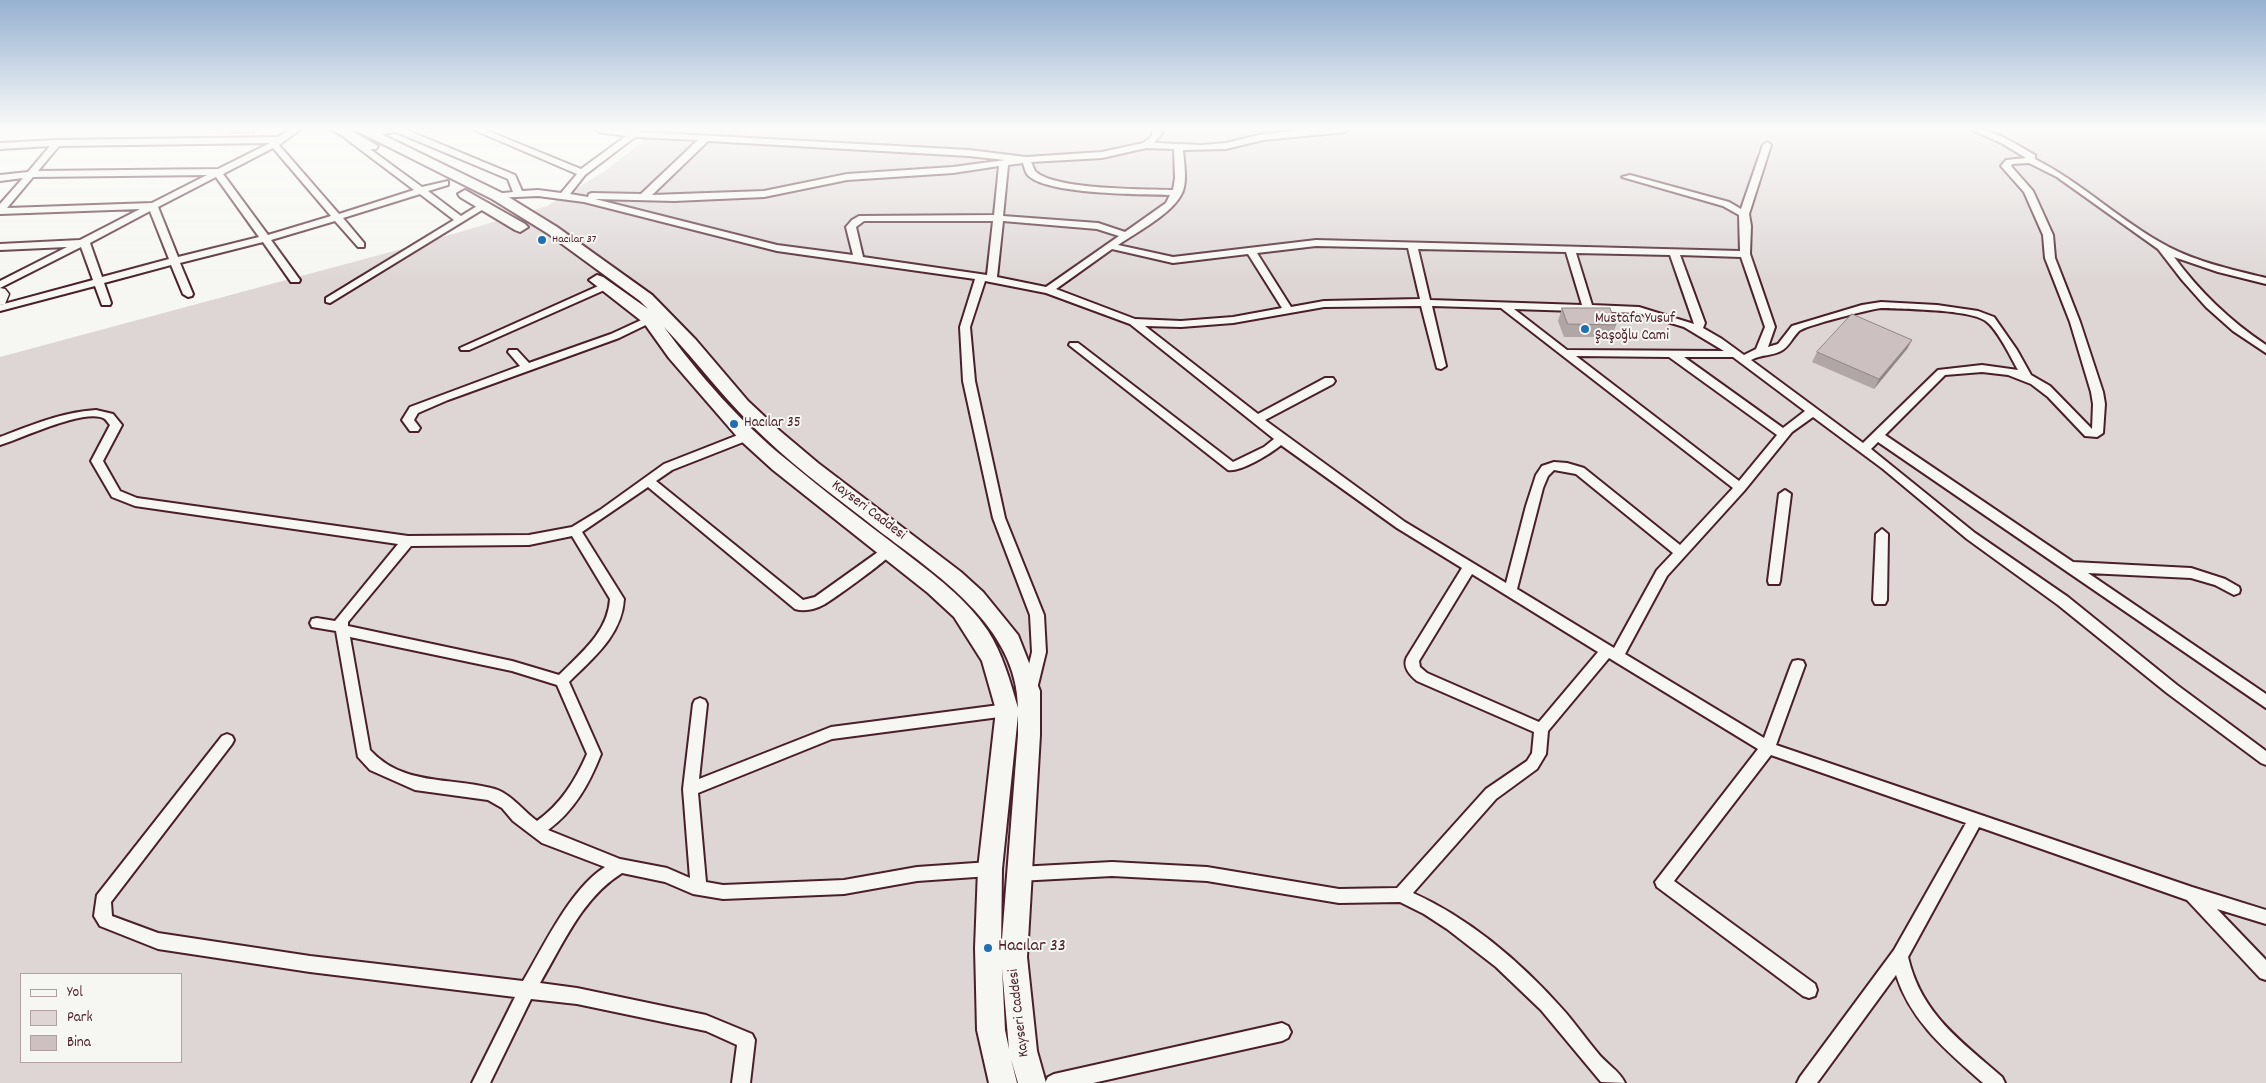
<!DOCTYPE html>
<html>
<head>
<meta charset="utf-8">
<style>
  body { margin:0 }
  #map { position:relative; width:2266px; height:1083px; overflow:hidden; background:#f6f6f2; font-family:Dekko,sans-serif }
  canvas { display:block }
  .legend { position:absolute; left:20px; top:973px; width:162px; height:90px; box-sizing:border-box; background:#f6f6f2; border:1px solid #b1a0a2; margin:0; padding:6px 9px; list-style:none; font-size:15px; color:#4a1f2b }
  .legend li { display:flex; align-items:center; gap:10px; height:25px }
  .legend b { width:25px; border:1px solid #b1a0a2 }
</style>
</head>
<body>
<div id="map">
<canvas width="2266" height="1083"></canvas>
<ul class="legend">
<li><b style="height:6px;background:#f6f6f2"></b>Yol</li>
<li><b style="height:14px;background:#ddd6d5"></b>Park</li>
<li><b style="height:14px;background:#ccc1c0"></b>Bina</li>
</ul>
</div>
<script>
const c = document.querySelector('canvas').getContext('2d');
c.lineJoin = 'round';
function fill(path, color) { c.fillStyle = color; c.fill(path, 'evenodd'); }
function strokePath(path, color, width, dash) { c.strokeStyle = color; c.lineWidth = width; c.lineCap = dash ? 'butt' : 'round'; c.setLineDash(dash || []); c.stroke(path); }
function drawText(font, color, halo, rows, align = 'center') {
  c.font = font + ' Dekko,sans-serif'; c.lineWidth = 4; c.setLineDash([]); c.textBaseline = 'middle'; c.strokeStyle = halo; c.fillStyle = color; for (const [text, x, y, turn = 0] of rows) {
    c.save(); c.translate(x, y); c.rotate((+turn || 0) * Math.PI / 180); c.textAlign = isNaN(turn) ? turn : align; if (halo) c.strokeText(text, 0, 0); c.fillText(text, 0, 0); c.restore();
  }
}
const green = new Path2D(`
  M658,129H2266V1083H0V357L409,247L547,206L605,171ZM21,974H181V1062H21Z`);
const street = new Path2D(`
  M291,129H301L279,145L339,214L414,190L345,138L344,136L348,133L422,187L448,181V185L428,191L461,216L482,203H488L490,205L330,303L326,302V298L454,220L420,194L343,218L364,243V247H358L335,221L271,240L300,280L299,282H291L263,242L180,263L193,294L192,296L188,297L183,294L171,265L104,283L111,303L110,305H102L95,286L0,311V305L93,280L81,247L0,288V281L67,247L0,250V244L80,240L140,209L0,214V204L23,178L0,181V175L28,172L50,146L0,149V143L57,140L278,137ZM270,143L218,169L38,171L59,146ZM273,148L331,216L268,235L223,174ZM207,175L152,203L7,208L33,177ZM216,177L259,237L178,257L158,207ZM150,211L169,259L102,277L90,243Z
  M379,129H404L515,175L522,191L538,190L561,193L577,174L472,129H483L581,169L626,136L599,132L595,129L632,131L636,129L640,132L969,150L1026,157L1102,152L1143,143L1152,136V129H1160L1162,133L1154,143L1202,145L1226,143L1263,134L1320,129H1349L1345,132L1263,140L1226,149L1183,150C1184,163 1188,184 1181,195C1171,214 1137,232 1118,245L1173,257L1316,240L1740,251L1739,215L1723,206L1622,177L1630,175L1729,202L1741,209L1763,145L1767,142L1771,145L1749,214L1751,226L1750,254L1775,327L1768,347L1778,344L1792,326L1862,305L1881,302L1937,305L1978,311L1994,317L2017,350L2031,375L2050,386L2092,429L2093,404L2091,392L2070,322L2045,258L2043,235L2024,192L2001,166L2006,160L2026,158L2003,144L1970,129C1993,128 2015,144 2035,155V159C2080,182 2115,216 2158,241C2191,261 2230,269 2266,278V284L2218,272L2174,257C2199,291 2230,321 2266,345V353L2233,331L2206,307L2182,280L2158,249L2057,177L2029,163L2012,164L2011,166L2033,191L2053,235L2055,258L2080,322L2103,392L2105,404L2103,433L2097,437L2085,436L2048,397L2031,384L2008,375L1982,372L1945,375L1885,435L2073,562L2191,568L2225,579L2239,587L2240,590L2239,593L2234,595L2215,585L2191,578L2088,573L2266,694V708L1878,442L1871,449L1975,533L2068,597L2177,685L2266,751V765L2261,763L2167,693L2058,605L1967,539L1883,469L1813,417L1792,432L1744,491L1667,576L1625,654L1764,738L1791,665L1793,661L1798,660L1803,661L1805,665L1776,745L2192,887L2266,910V924L2217,909L2266,960V980L2260,978L2187,900L1979,827L1908,957C1921,1014 1961,1041 2002,1077L2005,1083H1983C1947,1051 1911,1022 1896,975L1817,1083H1797L1800,1077L1894,950L1966,823L1771,755L1674,881L1815,984L1817,990L1815,996L1809,998L1803,996L1657,887L1655,882L1758,749L1609,658L1548,731L1546,754L1537,769L1496,799L1413,893C1471,919 1524,965 1566,1013C1577,1026 1586,1039 1597,1052C1605,1063 1620,1071 1625,1083L1601,1082L1541,1010L1496,967L1447,929L1424,914L1400,902L1339,903L1207,881L1112,876L1018,881L1012,879L1010,874L1012,869L1018,867L1112,862L1207,867L1339,889L1397,888L1486,789L1527,761L1532,753L1534,732L1417,681C1410,675 1402,667 1407,657L1462,568L1397,528L1281,445C1272,453 1239,473 1228,470L1069,345L1070,343H1078L1233,462L1264,447L1274,439L1130,324L1046,293L985,281L970,327L975,381L1005,518L1044,615L1046,652L1037,689L1035,693L1030,695L1025,693L1023,689L1032,652L1030,615L993,518L963,381L960,327L975,279L777,251L584,202L538,196L494,198V194L513,192L508,179L396,132L368,136L364,133ZM635,137L698,140L641,194L592,193L589,194L588,197L570,194L585,175ZM708,141L969,156L1005,160L953,167L847,174L764,191L652,195ZM1146,148L1174,149L1175,178L1173,190C1144,189 1057,190 1036,172C1034,170 1033,166 1031,162L1102,158ZM1023,163C1024,166 1025,171 1027,174C1043,195 1143,194 1170,195L1166,203L1125,232L1098,223L1003,216L1008,165ZM999,166L994,215L859,216L852,220L846,227L853,255L777,245L595,199L674,201L764,197L847,180L953,173ZM864,221H993L987,275L863,257L856,227ZM1003,221L1097,229L1119,236L1046,287L997,277ZM1316,246L1408,248L1420,299L1324,301L1291,307L1257,253ZM1112,249L1173,263L1248,254L1282,308L1233,317L1181,321L1135,319L1056,289ZM1418,249L1566,252L1582,305L1430,300ZM1576,253L1670,255L1694,324L1639,307L1592,305ZM1680,255L1741,257L1765,327L1756,349L1744,355L1722,339L1703,328L1705,323ZM1421,306L1437,368L1441,369L1446,366L1432,306L1501,308L1733,488L1680,545L1584,468L1567,463L1554,462L1542,466L1536,475L1526,506L1506,583L1405,522L1265,420L1333,384L1335,381L1333,378H1325L1258,414L1145,326L1181,327L1233,323L1324,307ZM1881,308C1902,309 1973,309 1987,322C1999,332 2010,356 2018,370L1982,365L1938,370L1863,443L1751,360C1763,354 1772,356 1781,351C1789,347 1792,338 1799,331C1807,325 1868,310 1881,308ZM1514,309L1638,313L1684,327L1724,351L1567,350ZM1576,356L1669,357L1777,435L1739,481ZM1684,357H1733L1805,411L1783,428ZM1554,470L1576,474L1673,553L1657,570L1614,648L1517,589L1543,488L1548,476ZM1472,574L1598,652L1539,722L1427,673L1420,667L1419,661Z
  M605,283L610,286L609,288L469,350H461L460,348Z
  M650,316L655,319L654,321L619,338L448,400L418,413L414,420L420,428L418,431H410L402,420L410,407L520,366L508,352L509,350H517L529,363L611,334Z
  M96,410L113,414L122,425L103,461L120,491L137,498L408,536L529,535L572,527L600,510L664,464L743,433H751L753,436L751,439L672,470L656,481L803,600L815,597L885,547H893L895,550C891,558 835,598 825,604C816,609 805,612 795,609L648,487L582,532L624,599C622,635 593,658 569,682L601,754C589,784 575,810 548,830L620,859L667,868L690,878L683,789L693,704L695,700L700,698L705,700L707,704L699,779L831,727L1007,704L1012,706L1014,710L1012,714L1007,716L832,739L698,793L706,882L723,885L844,880L917,867L990,862L995,864L998,869L995,874L990,876L917,881L844,894L723,899L693,894L665,882L622,873C582,898 563,944 540,983L577,988L706,1015L752,1034L755,1040L750,1083H732L737,1045L706,1031L577,1004L531,999L490,1083H472L515,997L310,972L158,949L100,926L94,916L97,895L222,736L227,734L232,736L234,740L232,744L111,902L112,916L158,933L310,956L523,981C544,946 570,889 605,867L542,843L513,821L502,808L488,800L415,790L370,770L358,757L336,631L312,627L310,623L312,619L317,618L335,621L398,544L135,506L112,497L91,461L110,425C108,423 107,421 105,419C86,407 21,439 0,445V437C32,425 62,412 96,410ZM572,536L610,599C608,632 581,653 559,675L512,661L348,626V622L411,546L529,545ZM350,637L512,671L557,685L587,754C575,781 561,804 537,821C522,810 510,792 491,788C448,777 403,786 370,750Z
  M1785,490L1791,494L1780,581L1779,584H1769L1768,581L1779,494Z
  M1882,529L1888,534L1887,600L1885,604H1875L1873,600L1876,534Z
  M1282,1023L1288,1026L1291,1032L1288,1038L1282,1041L1093,1083H1045L1048,1077L1054,1074Z`);
const secondary = new Path2D(`
  M0,288L5,289L9,294L5,304L0,305Z`);
const primary = new Path2D(`
  M330,129H348L378,146L376,149H366Z
  M353,129H371L502,193L557,227L652,295L696,340L748,401L780,431L818,463L961,572L983,592L1018,635L1040,691V735L1027,957L1037,1051L1046,1083H1018L1011,1059L1017,1083H989L977,1030L975,948L978,869L996,710L982,661L954,617L928,593L773,470L740,440L669,358L644,323L589,280L597,275L603,277L648,309L640,301L547,233L492,199ZM664,327C699,364 729,405 766,439C801,472 840,500 878,530C936,574 1018,627 1018,708C1010,681 1003,655 988,631C966,598 934,575 903,551C864,521 825,492 787,460C741,423 699,375 664,327ZM1018,715V735L1001,952L1002,869ZM1002,968L1009,1049L1005,1030Z
  M465,190L525,224L528,227L520,232L515,230L460,197L458,194Z`);
const wall = new Path2D(`
  M227,129H259L253,134H230Z
  M1562,308L1616,325L1612,337H1564L1558,321Z
  M1912,340L1907,349L1874,389L1812,362L1817,352Z`);
const shadedWall = new Path2D(`
  M250,129H259L253,134Z
  M1912,340L1907,349L1874,389L1879,379Z`);
const building = new Path2D(`
  M1562,308H1610L1616,325L1568,324Z
  M1852,314L1912,340L1879,379L1817,352Z`);
const markers = [
  [542,240,5,"#1f6fb2"],
  [1585,329,5,"#1f6fb2"],
  [734,424,5,"#1f6fb2"],
  [988,948,5,"#1f6fb2"]
];
const farPoinames = [
  ["Hacılar 37",552,240]
];
const poiNames = [
  ["Mustafa Yusuf",1595,320],
  ["Şaşoğlu Cami",1595,337],
  ["Hacılar 35",744,424]
];
const streetNames = [
  ["Kayseri Caddesi",868,511,37],
  ["Kayseri Caddesi",1020,1013,-97]
];
const nearPoinames = [
  ["Hacılar 33",998,948]
];
fill(green, '#ddd6d5');
strokePath(street, '#4a1f2b', 4);
strokePath(secondary, '#4a1f2b', 3);
strokePath(primary, '#4a1f2b', 4);
fill(street, '#f6f6f2');
fill(secondary, '#f6f6f2');
fill(primary, '#f6f6f2');
fill(wall, '#afa6a5');
fill(shadedWall, '#8f8786');
fill(building, '#ccc1c0');
strokePath(building, '#8f8786', 1);
const sky = c.createLinearGradient(0, 0, 0, 280);
sky.addColorStop(0, '#96b1d1');
sky.addColorStop(0.46, '#fbfbf9');
sky.addColorStop(1, '#fbfbf900');
c.fillStyle = sky;
c.fillRect(0, 0, 2266, 280);
for (const [x, y, r, color] of markers) { const dot = new Path2D(); dot.arc(x, y, r, 0, 2 * Math.PI); c.fillStyle = color; c.fill(dot); strokePath(dot, '#f6f6f2', 2); }
drawText('12px', '#4a1f2b', '#f6f6f2', farPoinames, 'left');
drawText('15px', '#4a1f2b', '#f6f6f2', poiNames, 'left');
drawText('15px', '#4a1f2b', '#f6f6f2', streetNames);
drawText('18px', '#4a1f2b', '#f6f6f2', nearPoinames, 'left');
</script>
</body>
</html>
